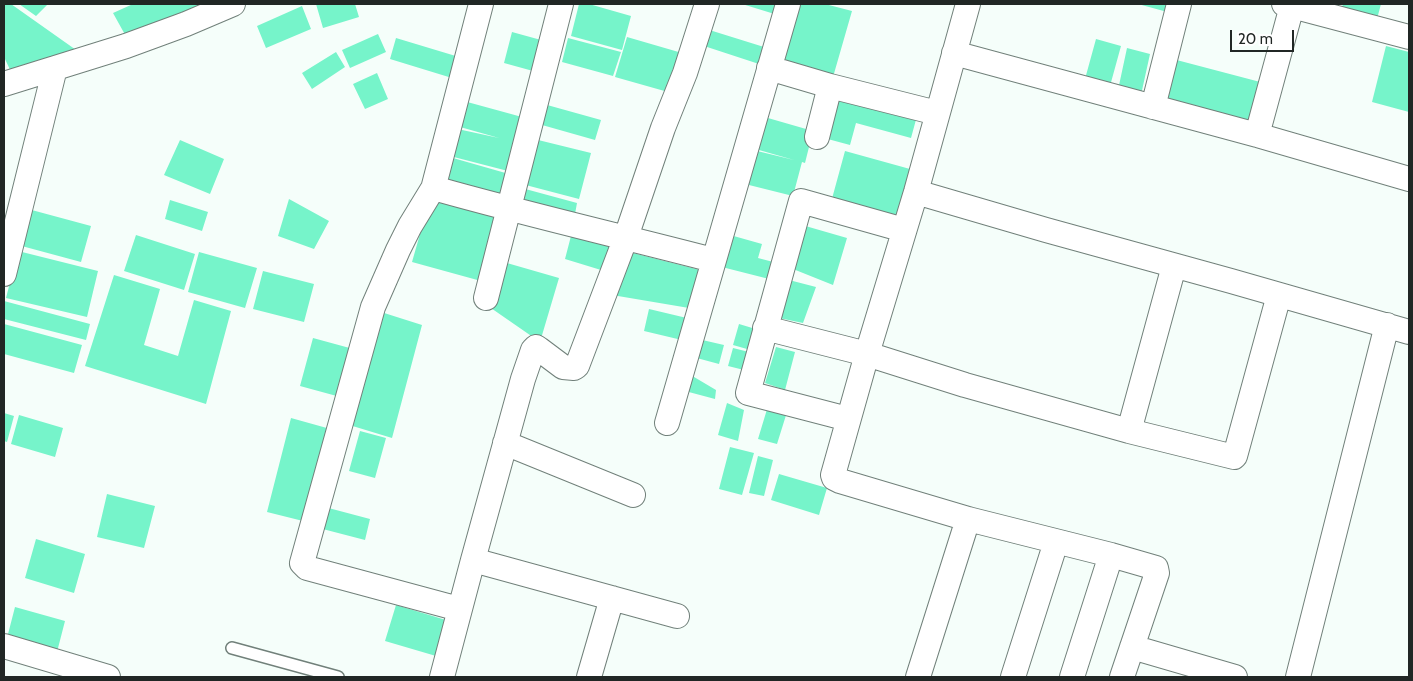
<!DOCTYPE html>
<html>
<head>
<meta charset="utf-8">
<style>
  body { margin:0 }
  #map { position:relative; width:1413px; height:681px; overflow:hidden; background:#f5fefa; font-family:Cabin,sans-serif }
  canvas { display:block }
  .frame { position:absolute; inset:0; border:5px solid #212725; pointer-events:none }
  .scale { position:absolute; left:1230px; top:30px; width:64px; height:22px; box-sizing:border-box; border:2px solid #212725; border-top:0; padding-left:6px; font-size:15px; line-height:18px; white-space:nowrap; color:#212725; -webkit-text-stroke:4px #fff; paint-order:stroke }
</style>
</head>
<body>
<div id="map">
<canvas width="1413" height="681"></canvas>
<div class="frame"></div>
<div class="scale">20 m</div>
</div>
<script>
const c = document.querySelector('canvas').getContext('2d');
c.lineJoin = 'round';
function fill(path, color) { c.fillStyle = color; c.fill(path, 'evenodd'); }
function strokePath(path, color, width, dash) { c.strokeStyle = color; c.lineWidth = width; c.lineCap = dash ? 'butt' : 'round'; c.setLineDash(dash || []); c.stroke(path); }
const building = new Path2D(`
  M4,4H11L86,57L14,78L4,57Z
  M19,4H48L36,16Z
  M133,4H201L205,8L128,40L113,13Z
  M316,4H355L359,17L323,28Z
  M579,4H589L631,16L622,50L571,36Z
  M742,4H784L781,16Z
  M791,4H825L852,11L831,84L773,67Z
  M1138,4H1173L1171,13Z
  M1343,4H1381L1377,19L1341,10Z
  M302,6L311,29L266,48L257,26Z
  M703,28L764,47L759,64L698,44Z
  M512,32L541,40L533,71L504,63Z
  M378,34L386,52L350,68L342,50Z
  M627,37L682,53L668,92L615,77Z
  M396,38L459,57L452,78L390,59Z
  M568,38L621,52L613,76L562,62Z
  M1096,39L1121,46L1110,86L1085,79Z
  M1386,46L1409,52V112L1372,102Z
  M1127,48L1150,54L1141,95L1118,90Z
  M336,52L345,67L312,89L302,73Z
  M1169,58L1264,83L1253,126L1158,101Z
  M377,73L388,99L365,109L353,84Z
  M838,97L917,116L911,138L856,123L850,145L824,138Z
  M460,100L522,117L508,171L446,155L453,128L499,138L453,125Z
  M540,103L601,120L595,140L535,123Z
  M761,116L813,131L805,163L802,162L793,196L741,183L749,149L794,160L752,148Z
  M530,138L591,153L579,199L518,183Z
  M180,140L224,159L210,194L164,175Z
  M845,151L910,169L895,224L830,206Z
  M446,156L509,174L502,197L441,180Z
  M518,187L577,203L575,214L515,198Z
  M289,199L329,221L314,249L278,236Z
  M430,199L499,218L481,281L412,262Z
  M170,200L208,212L202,231L165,219Z
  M28,209L91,226L81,262L18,245Z
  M802,225L847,238L833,285L793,269Z
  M723,233L762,244L758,258L777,263L773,280L714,265Z
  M136,235L195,254L184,290L124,271Z
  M571,236L612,245L601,270L565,259Z
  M18,251L98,271L87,317L6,298Z
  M199,252L257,268L245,308L188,292Z
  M633,253L700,270L689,308L612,295Z
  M500,261L559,278L540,342L488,306Z
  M263,271L314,284L304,322L253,309Z
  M114,275L160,289L144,345L178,356L194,300L231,311L206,404L85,366Z
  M789,280L816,287L803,323L779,318Z
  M4,301L90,324L86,340L4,319Z
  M649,309L691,319L686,341L644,331Z
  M381,312L422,325L392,438L346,424Z
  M4,324L82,345L74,373L4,354Z
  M739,324L759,330L754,351L733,345Z
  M313,338L357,350L344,398L300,386Z
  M698,339L724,345L719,364L693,357Z
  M776,347L795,352L785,390L765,383Z
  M733,348L753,353L748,371L728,366Z
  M689,374L716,390L715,399L685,391Z
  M727,403L744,410L738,441L718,435Z
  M768,406L787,412L777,444L758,439Z
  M4,413L14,416L7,442L4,441Z
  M19,415L63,428L55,457L11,444Z
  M291,418L334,430L311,523L267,512Z
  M360,431L386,438L375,478L349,471Z
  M730,447L754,453L742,495L719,489Z
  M758,456L773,460L764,496L749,493Z
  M779,474L827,488L819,515L771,500Z
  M107,494L155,506L144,548L97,537Z
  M321,506L370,519L365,540L315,527Z
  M36,539L85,554L74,593L25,578Z
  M396,605L446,620L436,656L385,641Z
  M15,607L65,621L57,652L7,638Z`);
const lane = new Path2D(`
  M232,648L338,677`);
const street = new Path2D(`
  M968,4L916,192L867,354L833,475L834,478L840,481L968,519L1111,555L1156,568L1157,573L1122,677
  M1284,4L1409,37
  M954,53L1257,135L1409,179
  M769,68L830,86L937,113
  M4,84L126,46L186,24L233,4
  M1153,107L1179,4
  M1257,135L1292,6
  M817,137L830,86
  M433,189L481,4
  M916,192L1046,230L1231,281L1409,332
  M4,274L55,68
  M486,298L561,4
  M765,328L867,354L965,385L1129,431L1234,457L1235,456L1279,295
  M848,419L748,393L801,201L904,230
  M667,423L788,4
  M1129,431L1174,266
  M505,443L633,495
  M473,560L677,616
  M459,609L307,568L302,563L373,307L398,250L410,226L432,190L437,189C529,215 621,236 713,260
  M4,646L108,677
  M1132,647L1235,677
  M442,677L473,560L523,379L533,350L536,347L539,349L563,367L574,368L577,366L626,237L663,128L685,73L707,4
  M589,677L612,598
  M918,677L968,519
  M1013,677L1056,542
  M1072,677L1111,555
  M1298,677L1387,325`);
fill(building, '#76f4ca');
strokePath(lane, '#71807a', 14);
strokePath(street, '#71807a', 26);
strokePath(lane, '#fff', 11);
strokePath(street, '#fff', 24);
</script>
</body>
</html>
